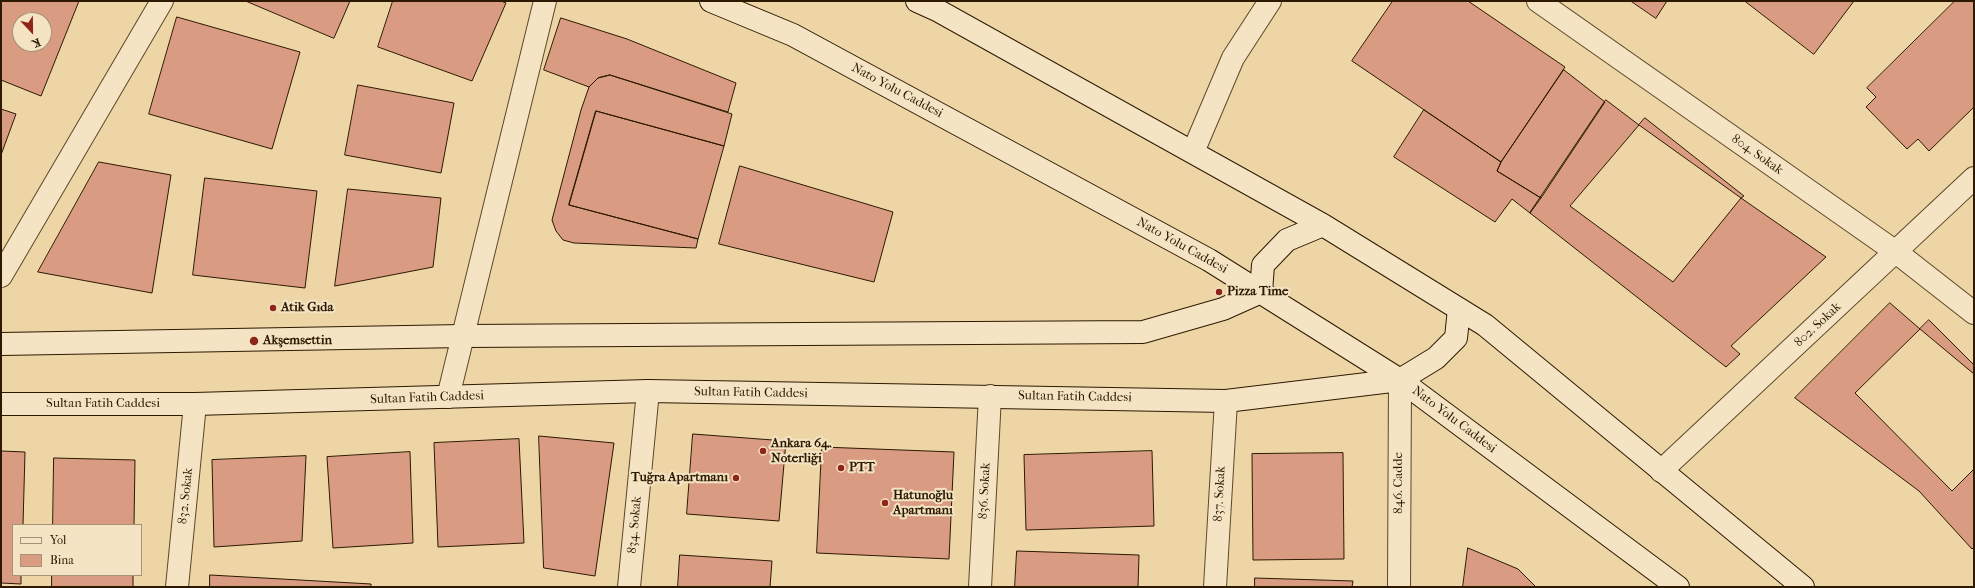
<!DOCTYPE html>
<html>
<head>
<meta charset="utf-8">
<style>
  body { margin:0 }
  #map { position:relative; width:1975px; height:588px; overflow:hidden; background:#eed5a5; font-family:"IM FELL French Canon",serif }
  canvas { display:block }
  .frame { position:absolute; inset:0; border:2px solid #2c1900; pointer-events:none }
  .legend { position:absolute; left:12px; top:524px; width:130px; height:52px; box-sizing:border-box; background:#f4e4c4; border:1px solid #a49376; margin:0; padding:5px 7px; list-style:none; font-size:12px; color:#2c1900 }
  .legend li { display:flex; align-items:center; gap:8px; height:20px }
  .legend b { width:20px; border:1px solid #a49376 }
  .north { position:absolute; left:12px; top:12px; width:40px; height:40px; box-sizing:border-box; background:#f4e4c4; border:1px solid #a49376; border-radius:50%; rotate:158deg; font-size:11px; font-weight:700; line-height:16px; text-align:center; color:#2c1900 }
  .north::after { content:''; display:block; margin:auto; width:14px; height:18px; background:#8f2418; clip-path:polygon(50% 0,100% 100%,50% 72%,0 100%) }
</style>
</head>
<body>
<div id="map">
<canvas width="1975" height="588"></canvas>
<div class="frame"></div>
<ul class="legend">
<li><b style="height:5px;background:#f4e4c4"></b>Yol</li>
<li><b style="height:11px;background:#da9b83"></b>Bina</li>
</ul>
<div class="north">K</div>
</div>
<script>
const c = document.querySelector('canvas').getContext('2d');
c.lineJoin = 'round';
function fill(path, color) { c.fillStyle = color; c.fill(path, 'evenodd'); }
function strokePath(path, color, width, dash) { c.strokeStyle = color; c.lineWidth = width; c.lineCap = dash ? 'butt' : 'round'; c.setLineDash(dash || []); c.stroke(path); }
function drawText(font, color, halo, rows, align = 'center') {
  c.font = font + ' "IM FELL French Canon",serif'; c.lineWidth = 4; c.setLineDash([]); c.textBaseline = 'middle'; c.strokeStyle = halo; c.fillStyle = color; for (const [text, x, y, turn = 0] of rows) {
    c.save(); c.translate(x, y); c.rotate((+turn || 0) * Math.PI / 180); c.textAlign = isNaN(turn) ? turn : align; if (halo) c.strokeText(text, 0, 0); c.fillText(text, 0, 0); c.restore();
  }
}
const building = new Path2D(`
  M1,1H79L41,96L1,80ZM20,20H44V44H20Z
  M246,1H350L334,38Z
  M393,1H501L506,3L472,81L378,47Z
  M1393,1H1468L1565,67L1501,162L1352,61Z
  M1631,1H1667L1656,18Z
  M1745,1H1854L1814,54Z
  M1955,1H1974V107L1929,151L1918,139L1907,149L1866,107L1876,97L1867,88Z
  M177,17L300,52L272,149L149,114Z
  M561,18L627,39L736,83L728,112L610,75L598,78L589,87L544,70Z
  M1564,70L1605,102L1541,198L1497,171L1501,162Z
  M610,75L732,114L724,146L596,111L569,205L698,239L696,248L574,243L563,240L556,231L552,220L581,110L589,87L598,78Z
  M358,85L454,103L441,173L345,155Z
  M1606,100L1639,125L1570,206L1673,282L1741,198L1826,257L1731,346L1740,354L1726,367L1530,213Z
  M1,109L16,114L1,155Z
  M1424,110L1501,162L1497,171L1541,198L1530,213L1512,199L1495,222L1394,157Z
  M596,111L724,146L698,239L569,205Z
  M1645,118L1744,196L1741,198L1639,125Z
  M99,162L171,175L152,293L38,272Z
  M740,166L893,212L874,282L719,244Z
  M205,178L317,191L305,288L193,275Z
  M348,189L441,198L433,267L335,286Z
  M1890,303L1920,329L1855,393L1952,491L1974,469V547L1972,549L1919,491L1795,398Z
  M1929,320L1974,365V374L1920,329Z
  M693,434L786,441L779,521L687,514Z
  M539,436L614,443L595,576L544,568Z
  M519,439L524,543L438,547L434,443Z
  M822,447L954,452L949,559L817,553Z
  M1,451L25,452L23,525H13V575H21V584L1,583Z
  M1152,451L1154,526L1026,530L1024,455Z
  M410,452L413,543L333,548L327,457Z
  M1343,453L1344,559L1253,560L1252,454Z
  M306,456L302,541L214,547L212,460Z
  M54,458L135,460L134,525H53Z
  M1468,548L1518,569L1536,587H1463Z
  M1017,551L1139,555L1138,587H1015Z
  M680,555L772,561L770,587H678Z
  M52,575H133V587H52Z
  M210,575L371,584V587H210Z
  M1255,578L1353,581L1352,587H1255Z`);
const minor = new Path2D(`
  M1538,1L1896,252L1974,313
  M1193,152L1233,58L1270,1
  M1,276L162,1
  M448,397L545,1
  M1661,471L1974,178
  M177,587L195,404
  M629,587L648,391
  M980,587L990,396
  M1215,587L1226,401`);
const tertiary = new Path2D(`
  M1399,587L1400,380`);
const secondary = new Path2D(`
  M711,1L793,35L1209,260L1400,380L1678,587
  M917,1L937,10L1323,225L1485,325L1803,587
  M1,344L463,336L1143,332L1223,309L1261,292L1263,265L1287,240L1323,225
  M1,404H195L648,391L1226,401L1400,380L1436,358L1456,338L1459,309`);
const markers = [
  [1219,292,4,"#8f2418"],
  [273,308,4,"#8f2418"],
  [254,341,5,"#8f2418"],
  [763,451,4,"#8f2418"],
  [841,468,4,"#8f2418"],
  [736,478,4,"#8f2418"],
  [885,503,4,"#8f2418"]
];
const streetNames = [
  ["Nato Yolu Caddesi",897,91,28],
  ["804. Sokak",1757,155,35],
  ["Nato Yolu Caddesi",1182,246,29],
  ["802. Sokak",1818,325,-43],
  ["Sultan Fatih Caddesi",751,393,1],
  ["Sultan Fatih Caddesi",1075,397,1],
  ["Sultan Fatih Caddesi",427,398,-2],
  ["Sultan Fatih Caddesi",103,404],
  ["Nato Yolu Caddesi",1454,420,37],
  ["846. Cadde",1399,483,-90],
  ["836. Sokak",985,491,-87],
  ["837. Sokak",1220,494,-87],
  ["832. Sokak",186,496,-84],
  ["834. Sokak",635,525,-85]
];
const poiNames = [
  ["Pizza Time",1227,292],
  ["Atik Gıda",281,308],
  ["Akşemsettin",263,341],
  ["Ankara 64.",771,444],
  ["Noterliği",771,459],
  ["PTT",849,468],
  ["Tuğra Apartmanı",728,478,"right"],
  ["Hatunoğlu",893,496],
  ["Apartmanı",893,511]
];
fill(building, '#da9b83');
strokePath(building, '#2c1900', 1);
strokePath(minor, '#5c4829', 24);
strokePath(tertiary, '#5c4829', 24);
strokePath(secondary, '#2c1900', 24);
strokePath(minor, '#f4e4c4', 22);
strokePath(tertiary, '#f4e4c4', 22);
strokePath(secondary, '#f4e4c4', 22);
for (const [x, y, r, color] of markers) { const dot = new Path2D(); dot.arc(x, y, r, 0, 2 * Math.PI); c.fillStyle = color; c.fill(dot); strokePath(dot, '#f4e4c4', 1.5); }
drawText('13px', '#2c1900', '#f4e4c4', streetNames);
drawText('bold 13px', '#2c1900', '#f4e4c4', poiNames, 'left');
</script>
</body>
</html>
